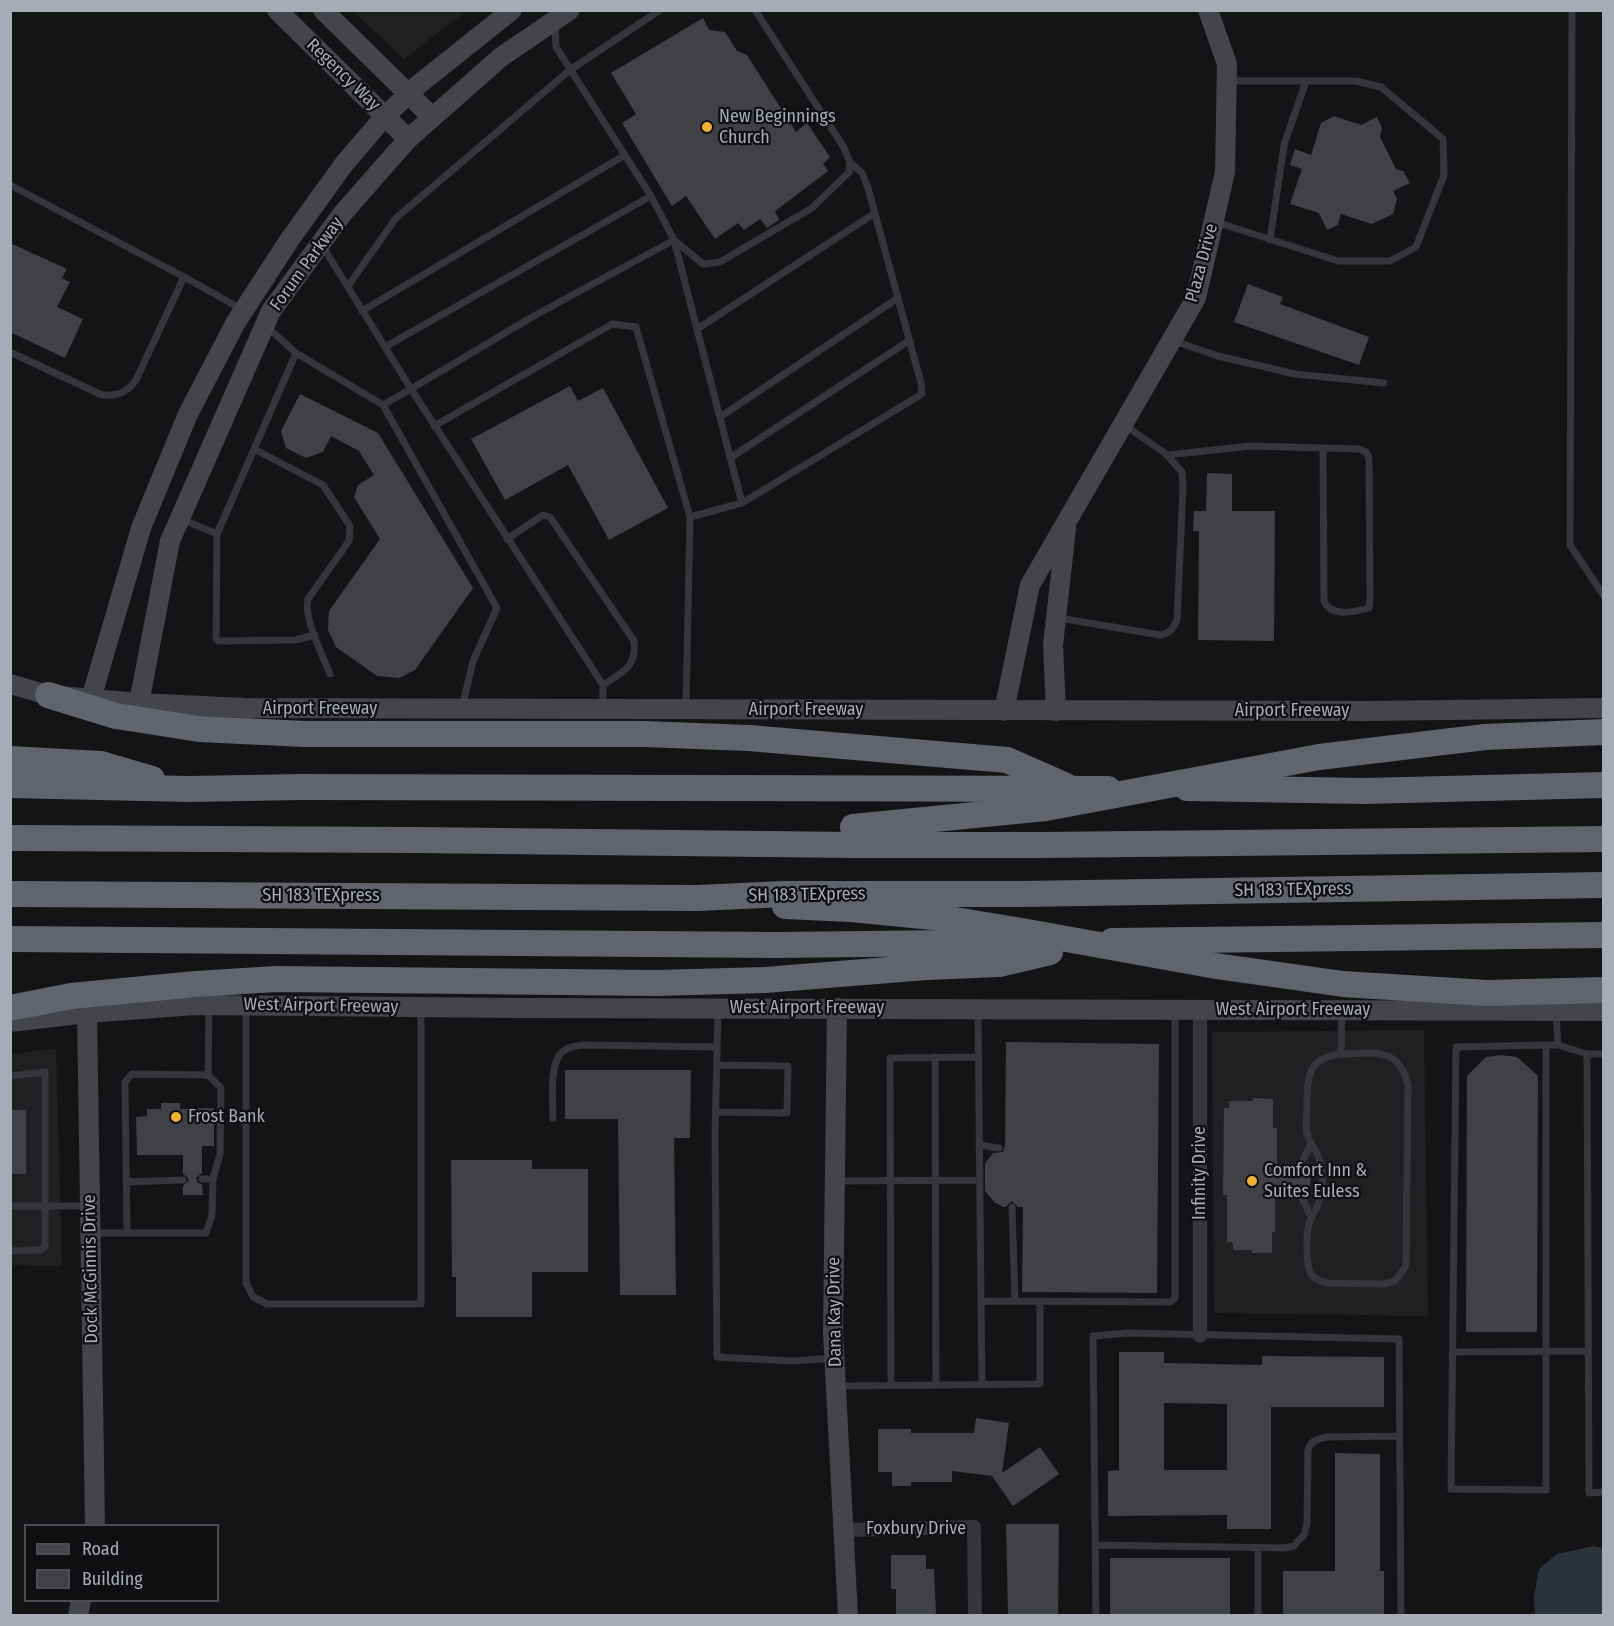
<!DOCTYPE html>
<html>
<head>
<meta charset="utf-8">
<style>
  body { margin:0 }
  #map { position:relative; width:1614px; height:1626px; overflow:hidden; background:#141416; font-family:"Fira Sans Condensed",sans-serif }
  canvas { display:block }
  .frame { position:absolute; inset:0; border:12px solid #a6abb6; pointer-events:none }
  .legend { position:absolute; left:24px; top:1524px; width:195px; height:78px; box-sizing:border-box; background:#0f0f11; border:2px solid #4b4d53; margin:0; padding:8px 10px; list-style:none; font-size:18px; color:#a6abb6 }
  .legend li { display:flex; align-items:center; gap:12px; height:30px }
  .legend b { width:30px; border:2px solid #4b4d53 }
</style>
</head>
<body>
<div id="map">
<canvas width="1614" height="1626"></canvas>
<div class="frame"></div>
<ul class="legend">
<li><b style="height:8px;background:#43454b"></b>Road</li>
<li><b style="height:16px;background:#404146"></b>Building</li>
</ul>
</div>
<script>
const c = document.querySelector('canvas').getContext('2d');
c.lineJoin = 'round';
function fill(path, color) { c.fillStyle = color; c.fill(path, 'evenodd'); }
function strokePath(path, color, width, dash) { c.strokeStyle = color; c.lineWidth = width; c.lineCap = dash ? 'butt' : 'round'; c.setLineDash(dash || []); c.stroke(path); }
function drawText(font, color, halo, rows, align = 'center') {
  c.font = font + ' "Fira Sans Condensed",sans-serif'; c.lineWidth = 4.5; c.setLineDash([]); c.textBaseline = 'middle'; c.strokeStyle = halo; c.fillStyle = color; for (const [text, x, y, turn = 0] of rows) {
    c.save(); c.translate(x, y); c.rotate((+turn || 0) * Math.PI / 180); c.textAlign = isNaN(turn) ? turn : align; if (halo) c.strokeText(text, 0, 0); c.fillText(text, 0, 0); c.restore();
  }
}
const built = new Path2D(`
  M353,11H467L404,59Z
  M1424,1030L1428,1316L1214,1313L1212,1032Z
  M56,1048L62,1266L11,1265V1055Z`);
const water = new Path2D(`
  M1594,1546L1603,1548V1615H1535L1534,1597L1539,1569L1557,1554Z`);
const building = new Path2D(`
  M703,18L709,30L725,32L737,51L747,55L796,132L807,123L830,157L823,164L828,171L775,211L779,220L767,228L760,219L744,230L738,223L715,239L686,196L672,206L622,123L636,114L611,73Z
  M1334,116L1361,125L1377,117L1382,128L1380,137L1396,169L1403,171L1410,183L1393,191L1397,199L1393,214L1372,224L1341,214L1338,225L1327,230L1319,213L1290,204L1302,169L1290,165L1295,149L1311,155L1321,123Z
  M10,243L67,269L62,278L70,282L57,307L83,319L65,358L10,332Z
  M1248,284L1283,297L1280,304L1369,337L1359,365L1234,322Z
  M570,386L578,401L603,388L668,508L609,540L568,465L505,500L471,439Z
  M300,394L378,433L473,588L415,670L399,678L377,676L336,647L328,630L329,611L380,539L354,497L358,485L374,475L359,451L331,436L323,452L306,458L286,448L281,431Z
  M1207,473L1232,474V511H1275L1274,641L1198,640L1199,531H1193L1194,511H1206Z
  M1006,1042L1159,1044L1157,1293L1022,1292L1023,1207H1018L1012,1201L1009,1203L1006,1207H1003L994,1202L985,1191V1163L993,1153L1003,1152L1005,1145Z
  M1501,1055L1517,1057L1538,1076L1537,1332H1466L1467,1076L1486,1057Z
  M565,1070H691L690,1138H674L676,1295H620L618,1119H565Z
  M1253,1098L1273,1099V1128H1277V1169L1292,1170L1294,1174L1298,1176L1304,1170H1310V1190H1304L1302,1186L1298,1184L1294,1186L1292,1190L1275,1192V1232H1272V1253H1252V1250H1233V1242H1227V1195H1223L1224,1108H1229V1101H1253Z
  M161,1103H180V1109L214,1108V1146H202V1173L196,1178L197,1182L202,1185L203,1195H183V1186L189,1180L187,1177L183,1174V1155H137L136,1117L147,1116V1109H161Z
  M10,1110H26V1174H10Z
  M451,1160H532V1169H588V1272H532V1317H456V1277H452Z
  M1119,1352H1164V1363L1262,1365V1356L1384,1357V1407H1271V1529H1227V1515L1108,1516V1471L1119,1470ZM1164,1403L1227,1404V1470H1164Z
  M976,1418L1009,1423L1002,1473L1040,1447L1059,1474L1013,1506L992,1476L952,1471V1482H911V1486H892V1472H878V1429H911V1433H974Z
  M1335,1453L1380,1454V1571H1384V1616H1283V1571H1335Z
  M1006,1524H1059L1058,1616H1008Z
  M891,1555H926V1569H934L936,1616H896V1589H891Z
  M1110,1558H1230V1616H1110Z`);
const lane = new Path2D(`
  M1572,10L1570,545L1604,596
  M555,24L556,47L651,196L674,240L742,503L690,517
  M10,185L188,279L241,309
  M1216,222L1338,261H1390L1416,247L1444,175L1443,139L1381,87L1356,81H1230
  M674,240L703,264L720,262L812,208L849,172L850,162L843,146L755,10
  M1270,240L1284,145L1306,81
  M348,286L396,218L570,70L660,10
  M362,311L625,155
  M267,327L296,353
  M697,329L875,213
  M1174,341L1218,356L1295,374L1384,383
  M385,347L651,196
  M10,352L102,395C117,396 127,393 136,380L184,277
  M383,405L497,608L473,661L462,708
  M720,417L898,298
  M434,426L612,324L636,327L690,517L686,706
  M254,449L323,485L350,526L349,541L308,599C303,617 323,656 330,674
  M1167,455L1251,446L1359,449L1366,452L1369,458L1370,599L1369,608C1355,612 1330,617 1324,601L1323,448
  M730,458L910,340
  M742,503L922,394L921,383L868,188L862,173L850,162
  M181,519L217,534L296,353L383,405L411,389L323,247
  M217,534L216,639L219,641L295,640L315,635
  M507,539L543,515L550,517L634,641C637,668 622,672 603,685
  M1059,618L1161,635C1170,633 1173,629 1177,620L1183,487L1182,472L1166,454L1126,426
  M603,707V685L411,389L532,317L674,240
  M246,1006V1283L253,1297L267,1304H421V1010
  M718,1011L715,1136L717,1357L793,1361L833,1358
  M978,1011L981,1301L1170,1302L1175,1298V1012
  M1556,1014L1558,1045L1587,1054H1604
  M1546,1045V1490L1451,1489L1456,1047L1546,1045H1558
  M1341,1054C1374,1053 1399,1046 1408,1085L1406,1266L1395,1281L1384,1284L1327,1283C1321,1281 1315,1280 1311,1274C1306,1266 1306,1234 1309,1224C1312,1214 1319,1206 1321,1195C1323,1183 1323,1165 1317,1154C1314,1147 1309,1141 1307,1134C1305,1125 1307,1115 1307,1106C1307,1077 1308,1057 1341,1054L1342,1013
  M1587,1054L1589,1493L1604,1492
  M935,1057L936,1385
  M10,1076L45,1072V1247L40,1250L10,1251
  M715,1112L787,1113L788,1066L717,1065
  M553,1118C553,1100 548,1060 565,1050C571,1046 578,1046 584,1045L717,1047
  M979,1145L999,1148
  M1298,1170L1311,1144
  M202,1179H213
  M838,1181L980,1180
  M126,1182L183,1180
  M1298,1190L1311,1217
  M10,1206H89
  M1012,1207L1015,1301
  M91,1233H206L212,1215L213,1179L220,1154L221,1088L208,1075
  M127,1233L125,1082L132,1074L208,1075L209,1007
  M981,1301L982,1385
  M1453,1352L1588,1351
  M891,1385L890,1058L979,1057
  M839,1386L1040,1384V1302
  M1095,1545L1285,1548L1294,1546L1298,1541L1304,1535L1307,1524L1308,1450C1311,1441 1317,1439 1327,1437L1400,1436
  M1258,1549V1616
  M1096,1616L1093,1336L1128,1333L1399,1339L1401,1616`);
const street = new Path2D(`
  M1200,1336V1010
  M844,1530L974,1527L975,1616`);
const secondary = new Path2D(`
  M277,10L408,139
  M323,10L432,117
  M10,684L48,695L139,703L245,708L1367,711L1604,708
  M91,699L141,528L188,414L236,322L290,239L344,164L385,116L418,85L512,10
  M139,703L170,541L271,311L343,213L408,139L501,57L570,10
  M1004,711L1030,585L1196,298L1225,172L1227,64L1208,10
  M1056,711L1053,645L1066,529
  M837,1008L833,1332L848,1616
  M87,1013L95,1526
  M10,1022L87,1013L195,1005L519,1008L1604,1011
  M78,1616L81,1600`);
const highway = new Path2D(`
  M48,695L116,716L199,729L305,734H644L749,738L1007,760L1066,786
  M1485,737L1604,732
  M10,759L101,764L152,779
  M10,785L188,789L301,787L1108,789
  M1187,788L1365,791L1604,785
  M10,838L413,840L852,845H1042L1604,839
  M10,894L698,898L784,894H1020L1604,885
  M10,939L775,945L1045,942
  M1112,941L1604,935
  M10,1008L71,996L196,984L276,979L656,983L765,980L926,967L999,964L1050,952`);
const highwayBridge = new Path2D(`
  M853,827L1046,808L1319,757L1485,737
  M785,906L851,909L943,918L1022,931L1216,966L1343,984L1487,993L1604,990`);
const markers = [
  [707,127,6,"#f1b232"],
  [176,1117,6,"#f1b232"],
  [1252,1181,6,"#f1b232"]
];
const streetNames = [
  ["Regency Way",343,75,44],
  ["Plaza Drive",1202,263,-75],
  ["Forum Parkway",307,264,-54],
  ["Airport Freeway",320,709],
  ["Airport Freeway",806,710],
  ["Airport Freeway",1292,711],
  ["SH 183 TEXpress",1293,890,-1],
  ["SH 183 TEXpress",807,895,-1],
  ["SH 183 TEXpress",321,896],
  ["West Airport Freeway",321,1006,1],
  ["West Airport Freeway",807,1008],
  ["West Airport Freeway",1293,1010],
  ["Infinity Drive",1200,1173,-90],
  ["Dock McGinnis Drive",91,1269,-91],
  ["Dana Kay Drive",835,1312,-91],
  ["Foxbury Drive",916,1529]
];
const poiNames = [
  ["New Beginnings",719,117],
  ["Church",719,138],
  ["Frost Bank",188,1117],
  ["Comfort Inn &",1264,1171],
  ["Suites Euless",1264,1192]
];
fill(built, '#202023');
fill(water, '#2b333a');
fill(building, '#404146');
strokePath(lane, '#35363b', 7);
strokePath(street, '#35363b', 14);
strokePath(secondary, '#43454b', 20);
strokePath(highway, '#61646c', 26);
strokePath(highwayBridge, '#61646c', 26);
for (const [x, y, r, color] of markers) { const dot = new Path2D(); dot.arc(x, y, r, 0, 2 * Math.PI); c.fillStyle = color; c.fill(dot); strokePath(dot, '#0f0f11', 2); }
drawText('18px', '#a6abb6', '#0f0f11', streetNames);
drawText('18px', '#a6abb6', '#0f0f11', poiNames, 'left');
</script>
</body>
</html>
